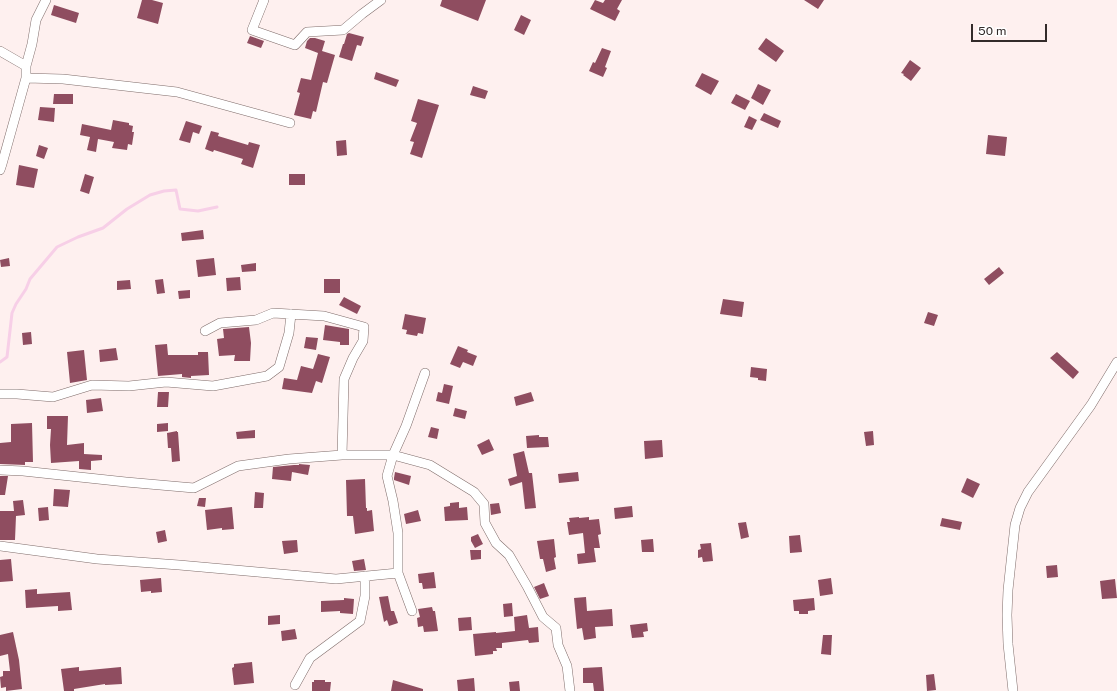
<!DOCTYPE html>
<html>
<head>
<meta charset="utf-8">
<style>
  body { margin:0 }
  #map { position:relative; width:1117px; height:691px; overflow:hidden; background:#fef0ef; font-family:"Public Sans",sans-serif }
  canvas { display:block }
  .scale { position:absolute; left:971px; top:24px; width:76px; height:18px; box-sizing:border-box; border:2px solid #332b2a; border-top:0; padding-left:5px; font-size:12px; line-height:14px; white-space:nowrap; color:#332b2a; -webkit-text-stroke:3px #fff; paint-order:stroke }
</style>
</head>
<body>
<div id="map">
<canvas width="1117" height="691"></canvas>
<div class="scale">50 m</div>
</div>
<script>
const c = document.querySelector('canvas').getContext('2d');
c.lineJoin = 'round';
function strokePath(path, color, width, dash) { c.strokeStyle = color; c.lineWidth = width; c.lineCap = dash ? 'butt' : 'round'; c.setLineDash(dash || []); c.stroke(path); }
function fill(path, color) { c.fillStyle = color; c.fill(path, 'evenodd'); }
const stream = new Path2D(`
  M0,362L7,357L12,313L16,304L26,289L30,279L57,247L78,237L103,228L127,209L150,195L164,191L176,190L180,209L198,211L217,207`);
const building = new Path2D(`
  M142,0H152L163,3L158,24L137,18Z
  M442,0H486L478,21L440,6Z
  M595,0L603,3L605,0H622L617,9L620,11L615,21L590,9Z
  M804,0H824L818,9Z
  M54,5L79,13L76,23L51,15Z
  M521,15L531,20L524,35L514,30Z
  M349,33L364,37L361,46L357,45L352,61L339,57L343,44H344L347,34Z
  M250,36L264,41L261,48L247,43Z
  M310,38H315L325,41L322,51L335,55L327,83L323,82L316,112L313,111L311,119L294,115L300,93L297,92L301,78L311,80L318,53L305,48L307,41Z
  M766,38L784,51L776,62L758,49Z
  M602,48L611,51L605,67L607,68L603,77L589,71L593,62L595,63Z
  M910,60L921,68L911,81L903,75L904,74L901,73Z
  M376,72L399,80L396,87L374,79Z
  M702,73L719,81L711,95L695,86Z
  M758,84L771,90L763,105L751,98Z
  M473,86L488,91L485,99L470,95Z
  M54,94H73V104H53Z
  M736,94L750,101L745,110L731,103Z
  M418,99L439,105L422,158L410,154L414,142L410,141L417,123L411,121Z
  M40,107L55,108L54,122L38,120Z
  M764,113L781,121L778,128L760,120Z
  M749,116L757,120L752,130L744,127Z
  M113,120L129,123V125L133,126L132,132H134L132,145L128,144L127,150L112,148L114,142L98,139L96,152L87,150L90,137L80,135L82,124L111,130Z
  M186,121L202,126L199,134L193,132L190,143L179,140Z
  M211,131L219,133L218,136L248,145L249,142L260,145L253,168L241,164L243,159L214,150L213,152L205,149Z
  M988,135L1007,137L1005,156L986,154Z
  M346,140L347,155L337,156L336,141Z
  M39,145L48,148L44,159L36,156Z
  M19,165L38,169L34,188L16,185Z
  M85,174L94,177L89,194L80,191Z
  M289,174H305V185H289Z
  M203,230L204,239L182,241L181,233Z
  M9,258L10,266L1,267L0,260Z
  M214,258L216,275L198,277L196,260Z
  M256,263V271L242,272L241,265Z
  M999,267L1004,273L989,285L984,279Z
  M240,277L241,290L227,291L226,278Z
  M163,279L165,293L157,294L155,280Z
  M324,279H340V293H324Z
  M130,280L131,289L117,290V281Z
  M190,290V298L179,299L178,291Z
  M344,297L361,306L357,314L339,305Z
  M723,299L744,302L742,317L720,314Z
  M928,312L938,315L934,326L924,323Z
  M405,314L426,318L423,334L418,333L417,336L406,334L407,330L402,329Z
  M325,325L349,329V345H340V342L323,340Z
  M249,327L251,343L250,361H234L235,355L219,356L217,339L224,338L223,329Z
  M31,332L32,344L23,345L22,333Z
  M306,337L318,338L316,350L304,348Z
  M167,344L168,355H198V352H208L209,375L191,376V378L182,377V374L158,376L155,345Z
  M458,346L468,350L467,352L477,356L473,366L463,362L460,368L450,364Z
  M116,348L118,360L100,362L99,350Z
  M84,350L87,380L70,383L67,352Z
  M1057,352L1079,372L1073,379L1050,358Z
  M318,354L330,357L322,383L316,381L312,393L282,389L284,378L297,380L301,366L313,369Z
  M751,367L767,369L766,381L758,380V378L750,377Z
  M444,384L453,386L449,404L436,401L438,392L442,393Z
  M158,392H169L168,407H157Z
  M531,392L534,401L516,406L514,397Z
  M101,398L103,411L87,413L86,400Z
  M455,408L467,411L465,419L453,416Z
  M47,416H68L67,445L84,443V454L102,455V460L91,461V470L79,469V461L51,463L50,445L51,429H47Z
  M32,423L33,462H25V465L0,464V443L11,442V424Z
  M168,423V431L157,432V424Z
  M431,427L439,429L437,439L428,437Z
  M255,430V438L237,439L236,432Z
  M177,431V432H178L180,461L172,462L171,448H168L167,433Z
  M873,431L874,445L866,446L864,432Z
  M539,435V437H548L549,447L527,448L526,436Z
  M489,439L494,450L482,455L477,445Z
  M662,440L663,457L645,459L644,441Z
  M524,451L529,473H532L536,508L525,509L522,482L510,486L508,479L517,476L513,454Z
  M299,464L310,465L308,475L292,472L291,481L272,479L273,467L294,465H299Z
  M395,472L411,476L409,485L394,480V478Z
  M578,472L579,481L559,483L558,474Z
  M0,476H8L5,495H0Z
  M967,478L980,484L973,498L961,492Z
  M365,479L366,508H367V511L372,510L374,531L355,534L353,516H347L346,480Z
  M54,489L70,490L68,507L53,506Z
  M255,492L264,493L263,508H254Z
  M199,498H206L205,507L197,506Z
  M23,500L25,515L16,516L15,540H0V511H14L13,501Z
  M459,502V508L467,507L468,520L445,521L444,507L450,506V503Z
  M499,503L501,513L491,515L490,504Z
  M632,506L633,517L615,519L614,508Z
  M48,507L49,520L39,521L38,508Z
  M232,507L234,529L222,530V528L207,530L205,510Z
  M418,510L421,521L406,524L404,514Z
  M579,517V518L589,517V520L599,519L601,534L598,535L600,548H594L596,562L578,564L577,554L585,553L583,533L569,535L567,522H570L569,518Z
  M942,518L962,522L960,530L940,526Z
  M746,522L749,537L741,539L738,523Z
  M165,530L167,541L158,543L156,532Z
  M478,534L483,544L475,548L471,541V537Z
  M800,535L802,552L790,553L789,536Z
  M554,539L556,557L554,558L556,569L546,572L543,559H540L537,541Z
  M653,539L654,552H642L641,540Z
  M297,540L298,552L284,554L282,541Z
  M711,543L713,561L703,562L702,557L698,558V550L701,549L700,544Z
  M470,550H481V559L471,560Z
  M11,559L13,581L0,582V560Z
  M364,559L366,570L354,571L352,561Z
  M1057,565L1058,577L1047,578L1046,566Z
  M434,572L436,588L423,589L422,583H419L418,574Z
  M161,578L162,592L151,593V591L141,592L140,580Z
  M831,578L833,594L820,596L818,580Z
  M1115,579L1117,598L1102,599L1100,581Z
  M544,583L549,596L540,599L534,587Z
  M37,589V594L70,592L72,610L58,611V606L26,608L25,590Z
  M388,596L391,611H394L398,623L389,626L387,620L384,622L379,597Z
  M586,597L587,611L612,609L613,626L595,627L596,638L584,640L582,628L577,629L574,598Z
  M344,598L354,599L353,614L340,613V611L321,612V601L344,600Z
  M814,598L815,610L808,611V614H799V611H794L793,600Z
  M512,603L513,616L504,617L503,604Z
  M432,607L433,611H435L438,631L424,632L423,626L418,627L417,618L420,617L418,609Z
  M280,615V624L268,625V616Z
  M527,615L529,628L538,627L539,642L529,643L528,640L502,643V648H496L497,651H493V654L475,656L473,634L496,632V633L515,631L514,617Z
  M471,617L472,630L459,631L458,618Z
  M647,623L648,631L643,632L644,637L632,638L630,625Z
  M295,629L297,639L282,641L281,631Z
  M13,632L19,660L22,689L6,691V687L1,688L0,677L3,676V671H10L8,654L0,656V635Z
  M823,635H832L831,655L821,654Z
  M252,662L254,683L234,685L232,668L234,667V664Z
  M79,667V671L121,667L122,684L105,685V684L74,689V691H64L61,669Z
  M602,667L604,691H594L593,683H583V668Z
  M934,674L936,690L927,691L926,675Z
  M474,678L475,691H458L457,680Z
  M314,680H325V682H331L330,691H312V682H314Z
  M393,680L423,689V691H391Z
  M519,681L520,691H510L509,682Z`);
const minor = new Path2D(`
  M264,0L252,30L295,45L307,32L343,30L362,14L381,0
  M0,51L26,66
  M26,78L63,79L177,92L290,123
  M0,170L2,164L26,78V66L32,44L36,20L46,0
  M205,331L220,323L256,320L273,313L324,316L364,327L363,341L353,358L344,379L342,455
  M0,394H17L53,397L92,385L129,386L166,382L213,386L267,376L279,367L289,333L291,314
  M0,470L23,471L126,482L194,488L238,466L289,459L342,455H393L430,465L474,492L484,504L485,523L496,543L509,555L527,586L543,617L556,628L558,645L567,666L570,691
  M0,546L97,559L179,565L336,579L398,573
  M412,611L398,573V533L393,501L387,476L393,455L406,426L425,373
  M295,685L310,658L360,621L365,596V576
  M1013,691L1008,644L1007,615L1008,590L1015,525L1020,508L1028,492L1091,405L1117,362`);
strokePath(stream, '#f7cfe7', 3);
fill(building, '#8f4d60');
strokePath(minor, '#7f6c6a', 10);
strokePath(minor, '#fff', 9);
</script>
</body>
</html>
